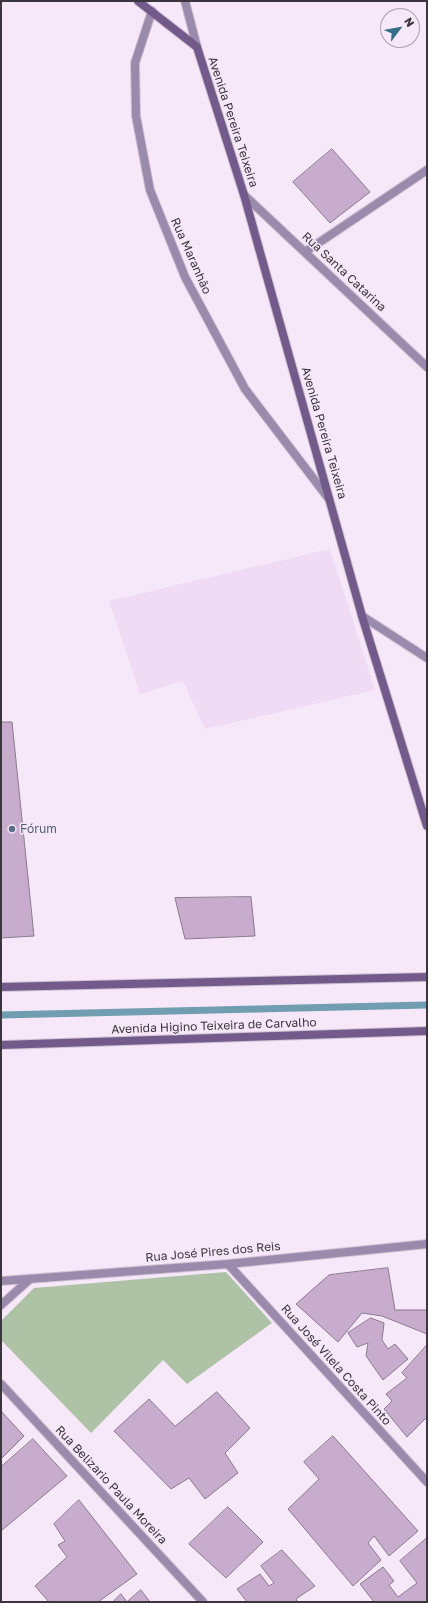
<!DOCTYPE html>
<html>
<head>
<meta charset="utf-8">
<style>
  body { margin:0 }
  #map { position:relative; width:428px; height:1603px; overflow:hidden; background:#f6e7f9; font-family:"Golos Text",sans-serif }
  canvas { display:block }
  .frame { position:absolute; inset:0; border:2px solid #3b353d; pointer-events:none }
  .north { position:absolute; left:380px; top:8px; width:40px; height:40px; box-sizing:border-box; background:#f6e7f9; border:1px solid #aba0ae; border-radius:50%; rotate:58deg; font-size:11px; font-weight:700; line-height:16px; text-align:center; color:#3b353d }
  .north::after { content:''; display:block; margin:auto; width:14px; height:18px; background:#346e86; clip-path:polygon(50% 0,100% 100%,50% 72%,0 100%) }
</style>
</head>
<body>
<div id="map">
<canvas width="428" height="1603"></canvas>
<div class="frame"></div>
<div class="north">N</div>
</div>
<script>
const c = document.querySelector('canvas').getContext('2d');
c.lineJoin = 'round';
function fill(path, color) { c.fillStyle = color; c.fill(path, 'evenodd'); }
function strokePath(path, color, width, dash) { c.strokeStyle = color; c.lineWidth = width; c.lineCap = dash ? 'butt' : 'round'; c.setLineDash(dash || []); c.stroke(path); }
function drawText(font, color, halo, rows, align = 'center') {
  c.font = font + ' "Golos Text",sans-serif'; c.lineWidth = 3; c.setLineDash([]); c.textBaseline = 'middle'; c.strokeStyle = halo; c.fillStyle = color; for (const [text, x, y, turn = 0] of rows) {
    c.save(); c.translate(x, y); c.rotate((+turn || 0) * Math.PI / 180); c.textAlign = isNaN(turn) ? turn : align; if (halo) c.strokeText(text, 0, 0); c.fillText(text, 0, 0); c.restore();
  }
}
const built = new Path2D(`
  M330,549L375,690L205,729L183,681L140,694L109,601Z`);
const green = new Path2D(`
  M226,1272L272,1323L187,1384L163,1360L91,1433L1,1340V1321L34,1288Z`);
const stream = new Path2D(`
  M1,1015L427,1005`);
const building = new Path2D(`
  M332,149L370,192L330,223L293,182Z
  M1,722H12L34,936L1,938Z
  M251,897L255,936L185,939L175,898Z
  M388,1268L395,1310H427V1334L382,1316L362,1313L338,1342L296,1304L329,1275Z
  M371,1318L384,1323L382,1340L388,1349L395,1344L408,1359L383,1380L366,1356L368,1343L357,1347L348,1333Z
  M427,1345V1417L407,1437L384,1409L392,1401L386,1394L407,1378L402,1373Z
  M217,1392L250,1428L225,1453L238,1473L205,1499L189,1478L171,1489L114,1431L149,1399L175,1426Z
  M1,1411L24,1436L1,1459Z
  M333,1436L418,1531L389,1556L374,1536L368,1543L381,1560L353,1586L288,1509L319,1479L304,1462Z
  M33,1439L67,1476L1,1531V1467Z
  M79,1500L137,1574L98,1602H49L35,1586L67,1557L58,1545L65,1541L54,1524Z
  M228,1507L263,1542L226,1578L189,1544Z
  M427,1538V1602H374L360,1584L383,1567L394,1581L389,1585L398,1597L417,1583L400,1561Z
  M282,1550L315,1586L296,1599L298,1602H247L237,1589L260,1574L269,1586L274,1583L261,1566Z
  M141,1590L150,1602H127Z
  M121,1594L127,1602H113Z`);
const street = new Path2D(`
  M185,1L197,47
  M152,11L135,63L136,116L150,190L185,277L245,389L329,499
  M244,195L427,367
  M305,252L427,170
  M362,616L427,658
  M228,1264L427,1482
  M1,1281L228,1264L427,1244
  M1,1305L30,1279
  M1,1384L203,1602`);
const secondary = new Path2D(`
  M138,1L197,47L244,195L362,616L427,826
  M1,987L427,977
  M1,1045L427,1031`);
const markers = [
  [12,829,4,"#5c6f8a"]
];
const streetNames = [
  ["Avenida Pereira Teixeira",233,122,72],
  ["Rua Maranhão",191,256,66],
  ["Rua Santa Catarina",344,272,43],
  ["Avenida Pereira Teixeira",324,433,74],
  ["Avenida Higino Teixeira de Carvalho",214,1026,-2],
  ["Rua José Pires dos Reis",213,1252,-5],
  ["Rua José Vilela Costa Pinto",336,1365,48],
  ["Rua Belizario Paula Moreira",111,1485,47]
];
const serviceNames = [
  ["Fórum",20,829]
];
fill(built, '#efdbf3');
fill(green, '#aec3a6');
strokePath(stream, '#709daf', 7);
fill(building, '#c7accd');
strokePath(building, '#897b8c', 1);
strokePath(street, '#d1c3d3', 10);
strokePath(secondary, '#d1c3d3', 10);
strokePath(street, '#9a8aac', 8);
strokePath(secondary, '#725b8b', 8);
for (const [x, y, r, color] of markers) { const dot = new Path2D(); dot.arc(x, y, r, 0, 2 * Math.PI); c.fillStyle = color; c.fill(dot); strokePath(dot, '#f6e7f9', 1.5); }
drawText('12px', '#3b353d', '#f6e7f9', streetNames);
drawText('12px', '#4e5e75', '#f6e7f9', serviceNames, 'left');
</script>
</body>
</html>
